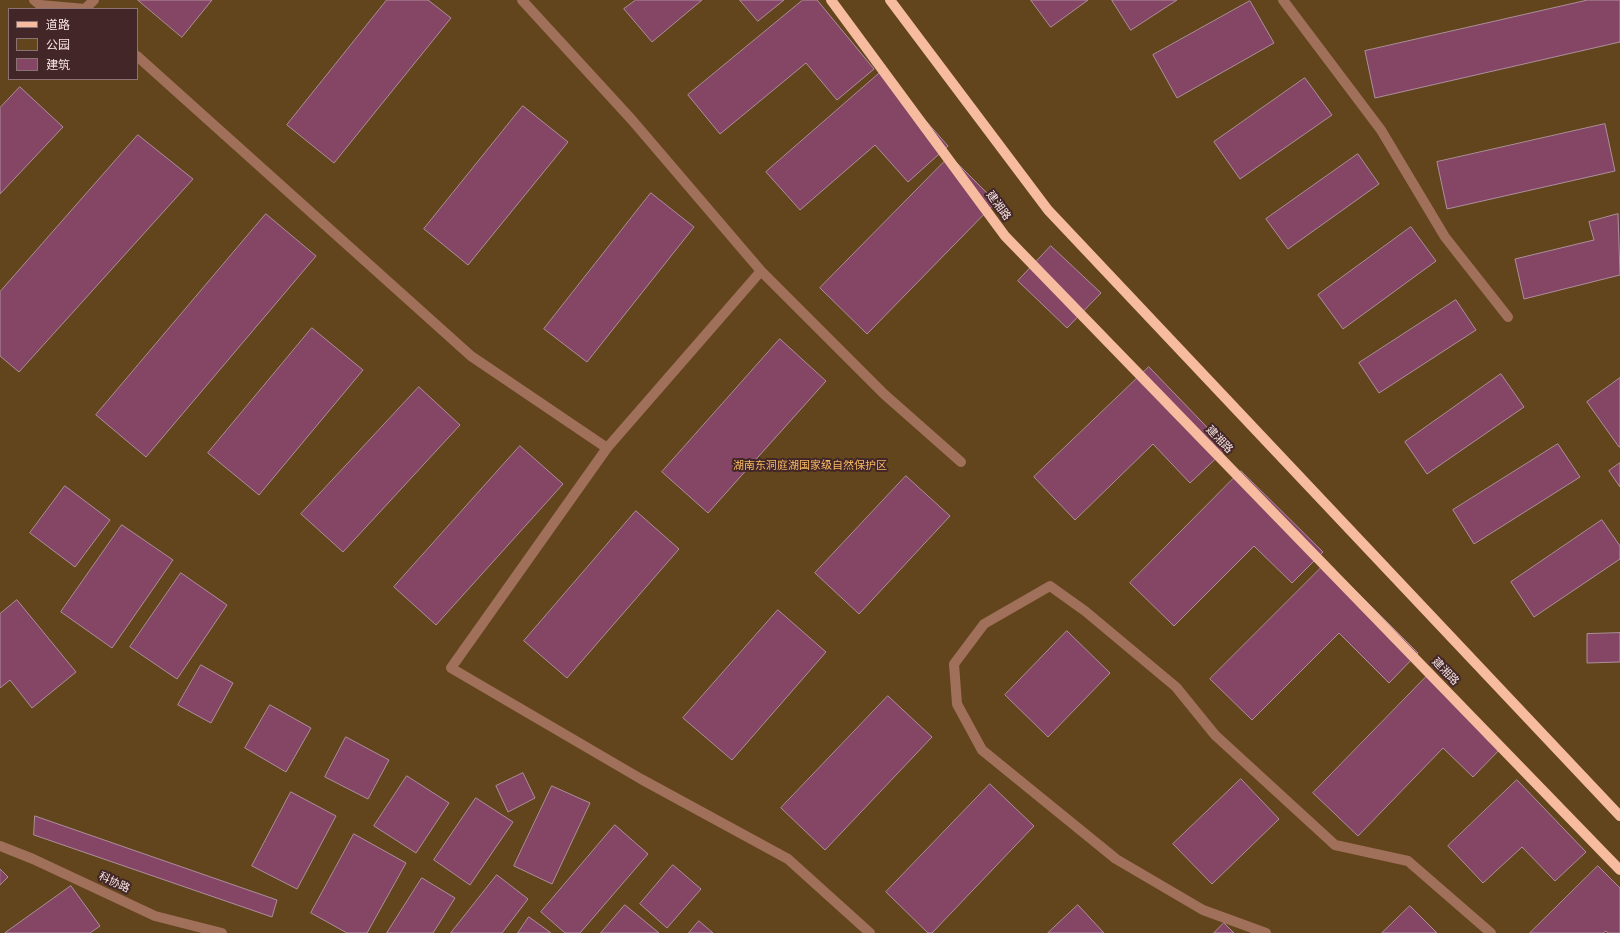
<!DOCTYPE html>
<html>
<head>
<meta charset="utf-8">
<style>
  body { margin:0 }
  #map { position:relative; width:1620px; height:933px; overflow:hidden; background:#432728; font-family:Poppins,"Noto Sans SC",sans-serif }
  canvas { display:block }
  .legend { position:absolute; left:8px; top:8px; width:130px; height:72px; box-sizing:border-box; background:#432728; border:1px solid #8b7373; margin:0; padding:5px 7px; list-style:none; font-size:12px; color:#f8e4e4 }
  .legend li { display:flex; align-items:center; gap:8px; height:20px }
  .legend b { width:20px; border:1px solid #8b7373 }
</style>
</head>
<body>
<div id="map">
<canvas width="1620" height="933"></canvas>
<ul class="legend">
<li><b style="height:5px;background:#f7bba0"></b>道路</li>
<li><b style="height:11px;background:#62451d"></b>公园</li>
<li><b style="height:11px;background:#854666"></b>建筑</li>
</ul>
</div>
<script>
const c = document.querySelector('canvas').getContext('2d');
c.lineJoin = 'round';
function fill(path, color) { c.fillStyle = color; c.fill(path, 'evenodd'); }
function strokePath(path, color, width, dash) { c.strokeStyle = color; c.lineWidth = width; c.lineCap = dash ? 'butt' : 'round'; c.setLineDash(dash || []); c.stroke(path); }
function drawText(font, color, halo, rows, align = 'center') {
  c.font = font + ' Poppins,"Noto Sans SC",sans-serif'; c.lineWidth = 4; c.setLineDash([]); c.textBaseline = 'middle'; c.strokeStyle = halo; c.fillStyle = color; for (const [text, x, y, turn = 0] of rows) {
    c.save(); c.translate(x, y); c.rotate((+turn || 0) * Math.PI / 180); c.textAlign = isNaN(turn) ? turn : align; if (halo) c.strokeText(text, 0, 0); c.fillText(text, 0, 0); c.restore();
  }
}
const green = new Path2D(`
  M0,0H1620V933H0ZM9,9H137V79H9Z`);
const building = new Path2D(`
  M138,0H212L182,37Z
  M387,0H428L451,18L334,163L287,125Z
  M636,0H702L652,42L624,9Z
  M740,0H784L758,21Z
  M803,0H817L874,69L837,100L806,63L720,134L688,95Z
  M1031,0H1088L1051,27Z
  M1112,0H1177L1131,30Z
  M1588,0H1620V42L1375,98L1365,51Z
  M1250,1L1274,43L1177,98L1153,55Z
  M882,71L948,146L908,182L875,145L800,210L766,172Z
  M1305,78L1332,115L1240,179L1214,142Z
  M20,87L63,127L0,194V108Z
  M523,106L568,142L468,265L424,229Z
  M1605,124L1615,171L1447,209L1437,162Z
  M138,135L193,179L19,372L0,356V292Z
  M1358,154L1379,184L1288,249L1266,219Z
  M950,156L996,202L867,334L820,288Z
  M651,193L694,227L587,362L544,329Z
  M266,214L316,256L146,457L96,415Z
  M1618,214L1620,275L1524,299L1515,259L1594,240L1589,222Z
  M1411,227L1436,261L1343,329L1318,295Z
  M1051,246L1101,293L1067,328L1018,281Z
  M1456,300L1476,330L1379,393L1359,363Z
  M312,328L363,370L259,495L208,453Z
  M780,339L826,381L708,513L662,472Z
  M1149,367L1227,448L1190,483L1153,444L1075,520L1034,477Z
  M1501,374L1524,407L1427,474L1405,442Z
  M1620,378V447H1619L1587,402Z
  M419,387L460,425L343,552L301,514Z
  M1558,444L1580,477L1474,544L1453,510Z
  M520,446L563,484L436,625L394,587Z
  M1620,463V487L1609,471Z
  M1241,471L1323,552L1292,583L1254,546L1174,626L1130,583Z
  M906,476L950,516L859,614L815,573Z
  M65,486L110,520L75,567L30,533Z
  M636,511L679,549L567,678L524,641Z
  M1602,520L1620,546V559L1534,617L1511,582Z
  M122,525L173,560L112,648L61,612Z
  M1327,562L1418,653L1389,683L1339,633L1252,720L1210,679Z
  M181,573L227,605L177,679L130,647Z
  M17,600L76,672L32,708L10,680L0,688V614Z
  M778,610L826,652L732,760L683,718Z
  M1067,631L1110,673L1048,737L1005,695Z
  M1620,633V662L1587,663V634Z
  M201,665L233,683L211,723L178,705Z
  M1430,673L1504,745L1473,777L1443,748L1358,836L1313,793Z
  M888,696L932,737L825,850L781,808Z
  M270,705L311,728L286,772L245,748Z
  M346,737L389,760L368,799L325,777Z
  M523,773L535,798L508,812L496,786Z
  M407,776L449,803L416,853L374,826Z
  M1241,779L1279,819L1212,884L1173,844Z
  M1517,780L1586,852L1555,881L1522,847L1483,883L1448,846Z
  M990,784L1034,826L932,933H928L886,892Z
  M552,786L590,803L552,884L514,866Z
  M291,792L336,816L297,889L252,866Z
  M476,798L513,822L470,885L434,860Z
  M35,816L277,900L272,917L34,835Z
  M615,825L648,854L580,933H565L541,912Z
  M354,834L406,863L367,933H347L311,913Z
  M673,865L701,889L667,928L640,904Z
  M1598,866L1620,888V933H1608L1606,931L1603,933H1530Z
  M0,869L8,877L0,885Z
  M497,875L528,899L502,933H451Z
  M422,878L455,898L433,933H387Z
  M71,886L100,926L90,933H5Z
  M625,905L659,933H601Z
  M1078,905L1104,933H1048Z
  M1410,906L1437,933H1382Z
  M529,917L551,933H518Z
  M699,921L713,933H689Z
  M1224,923L1234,933H1214Z`);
const minor = new Path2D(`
  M34,0L40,5L85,9L94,0
  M522,0L632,120L761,271L884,394L961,462
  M1283,0L1381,130L1445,237L1508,317
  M137,56L471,356L607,448L761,271
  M607,448L451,668L641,779L788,859L870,933
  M0,846L33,859L155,916L222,933
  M1266,933L1203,910L1116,859L982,750L957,704L954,664L984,624L1050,586L1085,611L1176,687L1215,735L1335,845L1408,861L1491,933`);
const major = new Path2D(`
  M831,0L1005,236L1620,870
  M890,0L1048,210L1620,816`);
const streetNames = [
  ["建湘路",998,206,54],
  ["建湘路",1219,440,46],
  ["建湘路",1445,672,46],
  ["科协路",114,883,25]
];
const parkNames = [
  ["湖南东洞庭湖国家级自然保护区",810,466]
];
fill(green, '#62451d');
fill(building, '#854666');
strokePath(building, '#ad8e9c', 1);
strokePath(minor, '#a1705a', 10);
strokePath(major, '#f7bba0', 10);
drawText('11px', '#f8e4e4', '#432728', streetNames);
drawText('11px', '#f5b762', '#432728', parkNames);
</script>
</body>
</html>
